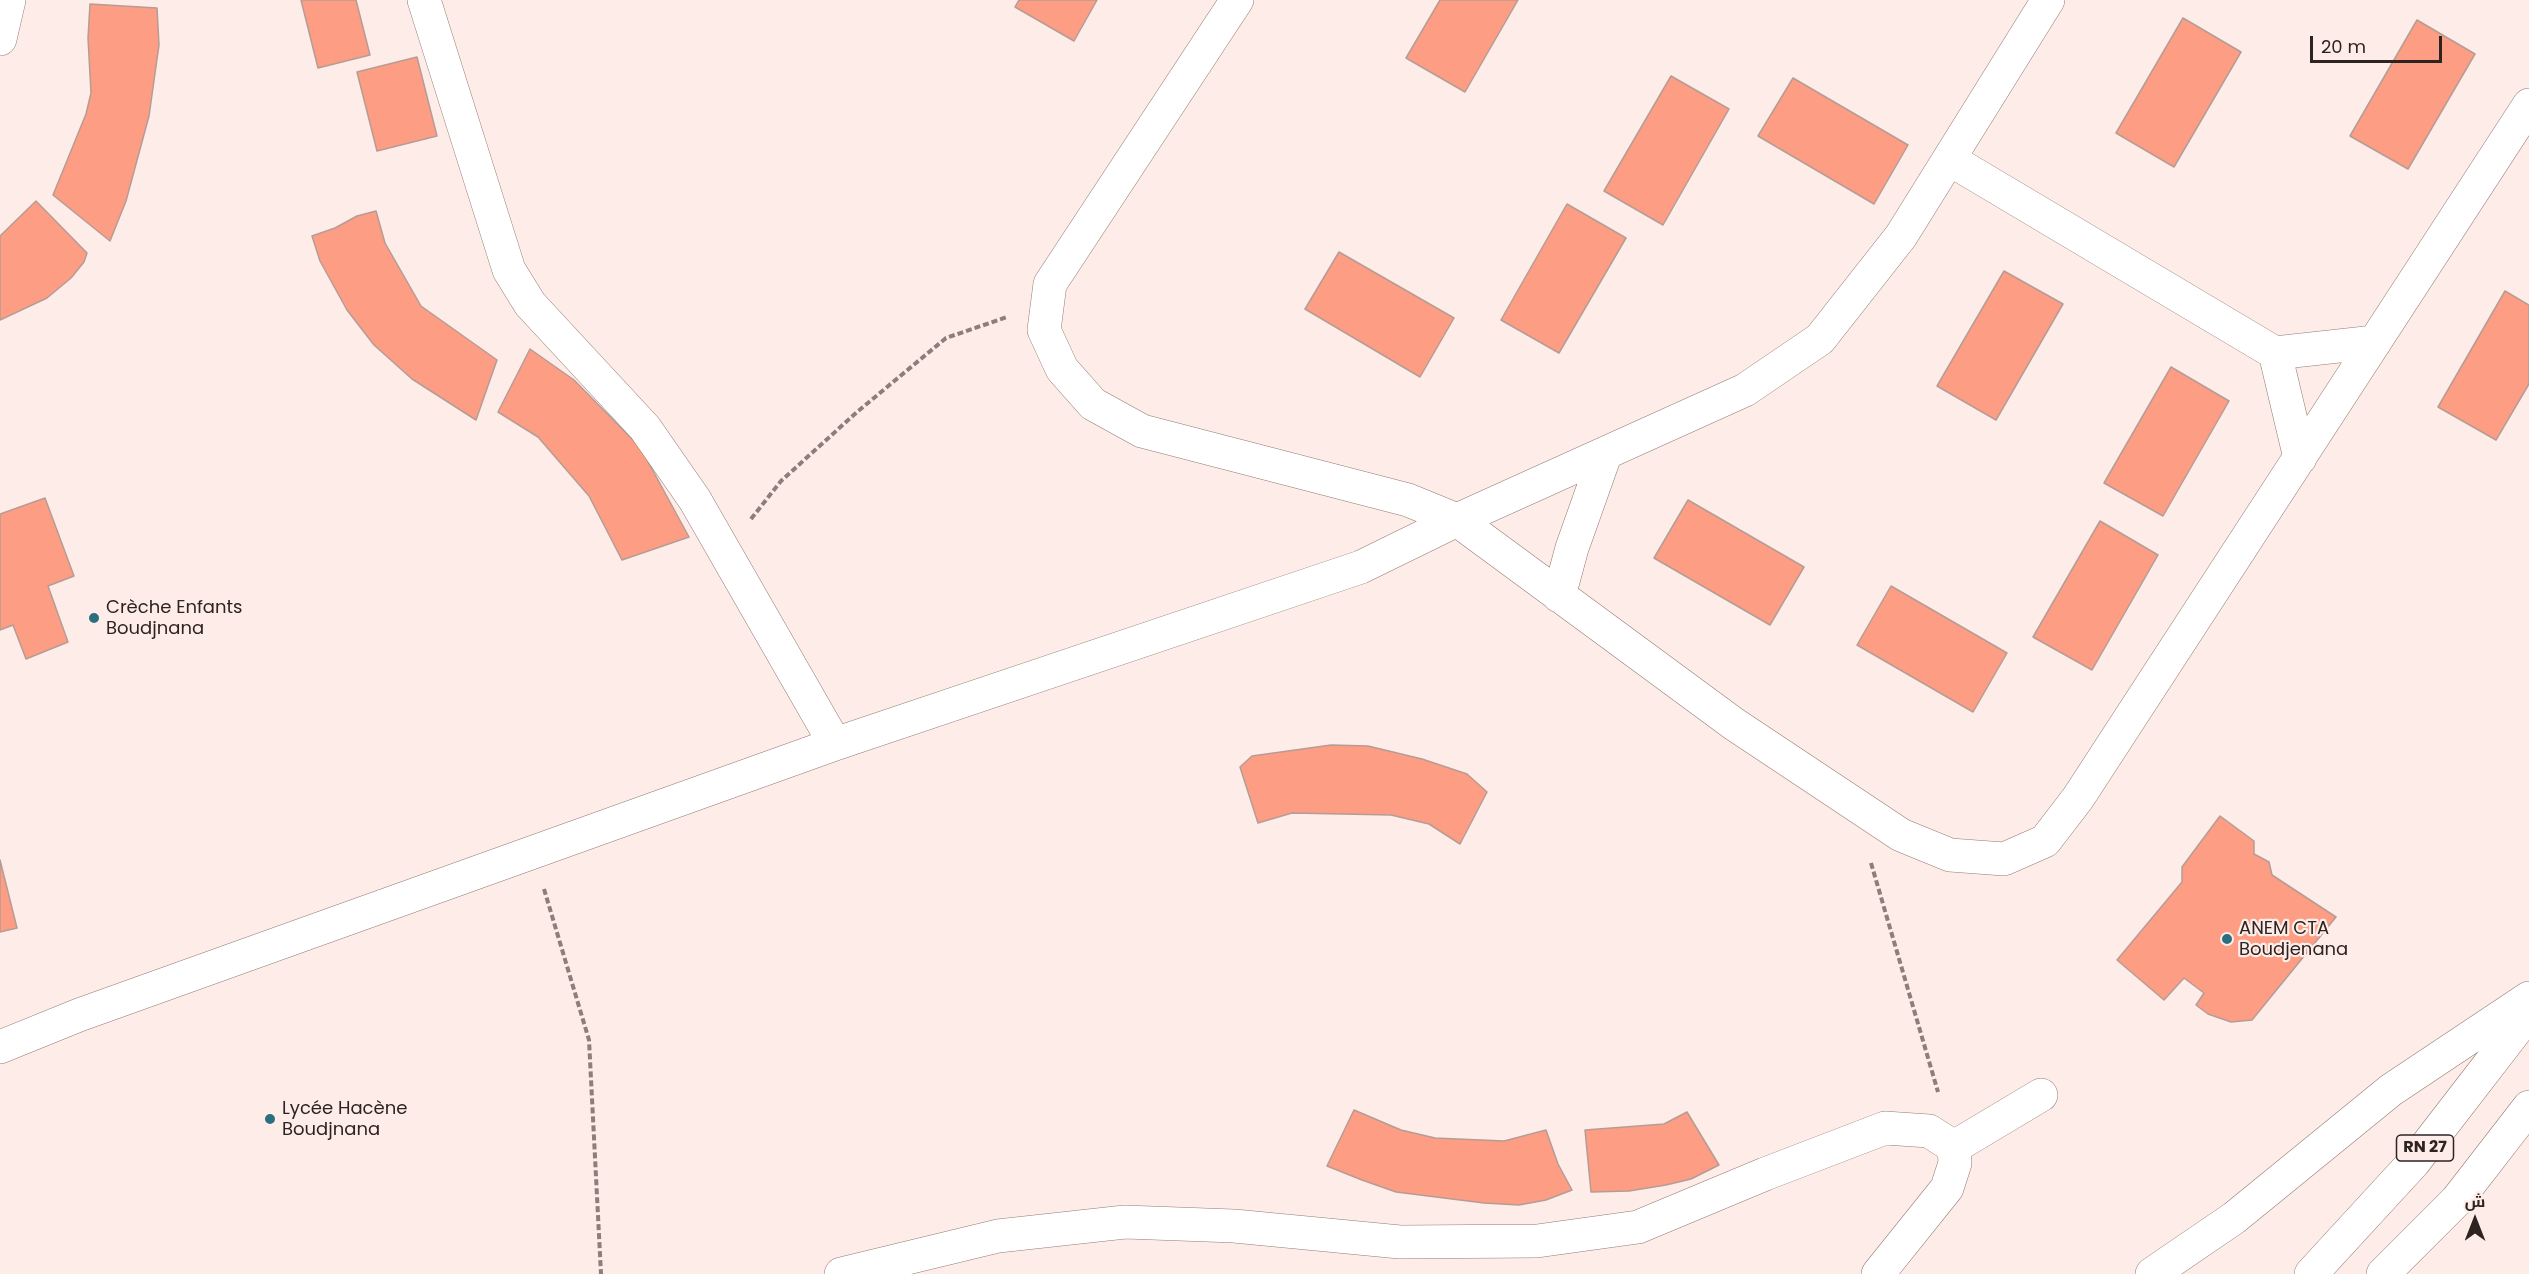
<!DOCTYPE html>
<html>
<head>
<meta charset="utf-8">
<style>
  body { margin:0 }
  #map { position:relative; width:2529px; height:1274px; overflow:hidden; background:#fdece8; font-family:Poppins,Cairo,sans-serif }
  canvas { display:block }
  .north { position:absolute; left:2445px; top:1190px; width:60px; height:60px; -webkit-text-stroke:4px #fdece8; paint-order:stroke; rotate:0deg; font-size:16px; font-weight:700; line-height:24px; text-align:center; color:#2d2320 }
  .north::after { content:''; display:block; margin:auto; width:21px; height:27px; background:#2d2320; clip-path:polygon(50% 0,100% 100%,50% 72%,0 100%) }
  .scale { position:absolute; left:2310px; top:36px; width:132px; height:27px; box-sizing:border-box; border:3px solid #2d2320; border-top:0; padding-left:8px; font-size:18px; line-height:21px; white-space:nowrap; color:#2d2320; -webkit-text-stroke:4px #fdece8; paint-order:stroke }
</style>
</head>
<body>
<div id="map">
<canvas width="2529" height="1274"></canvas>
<div class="north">ش</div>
<div class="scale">20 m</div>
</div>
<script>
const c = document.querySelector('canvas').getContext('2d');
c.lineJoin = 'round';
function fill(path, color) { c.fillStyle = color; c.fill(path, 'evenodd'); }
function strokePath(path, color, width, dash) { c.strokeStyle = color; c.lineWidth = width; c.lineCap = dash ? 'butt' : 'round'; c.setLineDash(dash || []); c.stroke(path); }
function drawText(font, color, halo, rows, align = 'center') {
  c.font = font + ' Poppins,sans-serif'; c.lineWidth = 4.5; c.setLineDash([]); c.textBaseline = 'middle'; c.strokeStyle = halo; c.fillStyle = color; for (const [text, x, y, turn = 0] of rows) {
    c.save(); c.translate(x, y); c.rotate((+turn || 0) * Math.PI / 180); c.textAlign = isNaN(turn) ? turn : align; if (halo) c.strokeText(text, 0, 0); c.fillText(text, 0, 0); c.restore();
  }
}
const building = new Path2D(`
  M301,0H356L370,55L318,68Z
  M1019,0H1097L1074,41L1015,7Z
  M1440,0H1518L1465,92L1406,58Z
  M90,4L157,8L159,45L149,116L126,201L110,241L53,195L86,114L91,93L88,38Z
  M2183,18L2241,52L2174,167L2116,133Z
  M2417,20L2475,54L2408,169L2350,136Z
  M417,57L437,136L377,151L357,72Z
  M1671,76L1729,109L1663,225L1604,191Z
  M1793,78L1908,145L1874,204L1758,136Z
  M36,201L87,253L84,262L71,278L47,298L0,320V236Z
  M1567,204L1626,238L1559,353L1501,320Z
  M376,211L385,243L421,306L497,360L476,420L412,379L374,345L347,310L320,261L312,236L335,228L357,216Z
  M1339,252L1454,318L1420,377L1305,309Z
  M2004,271L2063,304L1996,420L1937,386Z
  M2505,291L2529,305V384L2496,440L2438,407Z
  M530,349L574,380L640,447L689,537L622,560L589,496L538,437L498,412Z
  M2171,367L2229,401L2163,516L2104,483Z
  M45,498L74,576L48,586L68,642L26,659L13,625L0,630V514Z
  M1688,500L1804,567L1770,625L1654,558Z
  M2100,521L2158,555L2092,670L2033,637Z
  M1891,586L2007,653L1973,712L1857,645Z
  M1331,745L1368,746L1422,759L1467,774L1487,792L1460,844L1429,824L1391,815L1292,813L1258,823L1240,767L1252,756Z
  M2220,816L2254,841V854L2269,862L2272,875L2336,917L2252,1020L2231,1022L2208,1014L2196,1005L2204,993L2184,978L2164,1000L2117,960L2182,882V867Z
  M0,860L17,928L0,932Z
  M1354,1110L1401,1130L1435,1138L1504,1141L1546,1130L1558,1164L1572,1190L1546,1200L1519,1205L1484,1203L1396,1192L1362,1180L1327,1166Z
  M1687,1112L1719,1165L1691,1179L1666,1185L1629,1191L1591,1192L1585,1130L1664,1124Z`);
const path = new Path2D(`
  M751,519L781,481L857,412L946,338L1007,317
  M1871,863L1938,1092
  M544,889L589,1040L601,1274`);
const minor = new Path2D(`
  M424,0L509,270L530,304L645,428L695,500L835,744
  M1237,0L1050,284L1044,330L1062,369L1093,404L1142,431L1408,500L1457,520L1734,724L1901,835L1950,855L2004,859L2045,841L2078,798L2529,105
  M0,39L9,0
  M1949,159L2275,353
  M2300,458L2275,353L2375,342
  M1559,596L1572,548L1605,455
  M0,1047L79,1015L835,744L1361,567L1457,520L1745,390L1820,339L1901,236L2048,0
  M1954,1147L2041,1095
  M841,1274L998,1236L1125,1222L1234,1226L1400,1242L1537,1241L1638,1227L1765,1174L1885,1128L1929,1131L1954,1147L1955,1163L1947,1188L1878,1274
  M2152,1274L2234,1218L2391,1090L2529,998`);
const highway = new Path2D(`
  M2311,1274L2414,1162L2529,1013
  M2383,1274L2457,1200L2529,1107`);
const markers = [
  [94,618,6,"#2b6f7f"],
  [2227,939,6,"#2b6f7f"],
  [270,1119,6,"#2b6f7f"]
];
const shields = [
  [2425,1148,57]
];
const shieldNames = [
  ["RN 27",2425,1148]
];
const poiNames = [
  ["Crèche Enfants",106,608],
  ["Boudjnana",106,629],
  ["ANEM CTA",2239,929],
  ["Boudjenana",2239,950],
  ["Lycée Hacène",282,1109],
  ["Boudjnana",282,1130]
];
fill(building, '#fc9d84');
strokePath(building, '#b69c95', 1.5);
strokePath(minor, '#947b74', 34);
strokePath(highway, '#947b74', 34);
strokePath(path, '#8b7e7b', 4, [6, 3]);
strokePath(minor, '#fff', 33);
strokePath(highway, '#fff', 33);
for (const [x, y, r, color] of markers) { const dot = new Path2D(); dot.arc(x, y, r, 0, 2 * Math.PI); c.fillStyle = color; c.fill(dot); strokePath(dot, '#fdece8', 2); }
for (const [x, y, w] of shields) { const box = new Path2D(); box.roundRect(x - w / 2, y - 13, w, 26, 4.5); c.fillStyle = '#fdece8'; c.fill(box); strokePath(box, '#2d2320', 1.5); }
drawText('bold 16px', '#2d2320', null, shieldNames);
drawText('18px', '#2d2320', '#fdece8', poiNames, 'left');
</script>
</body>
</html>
